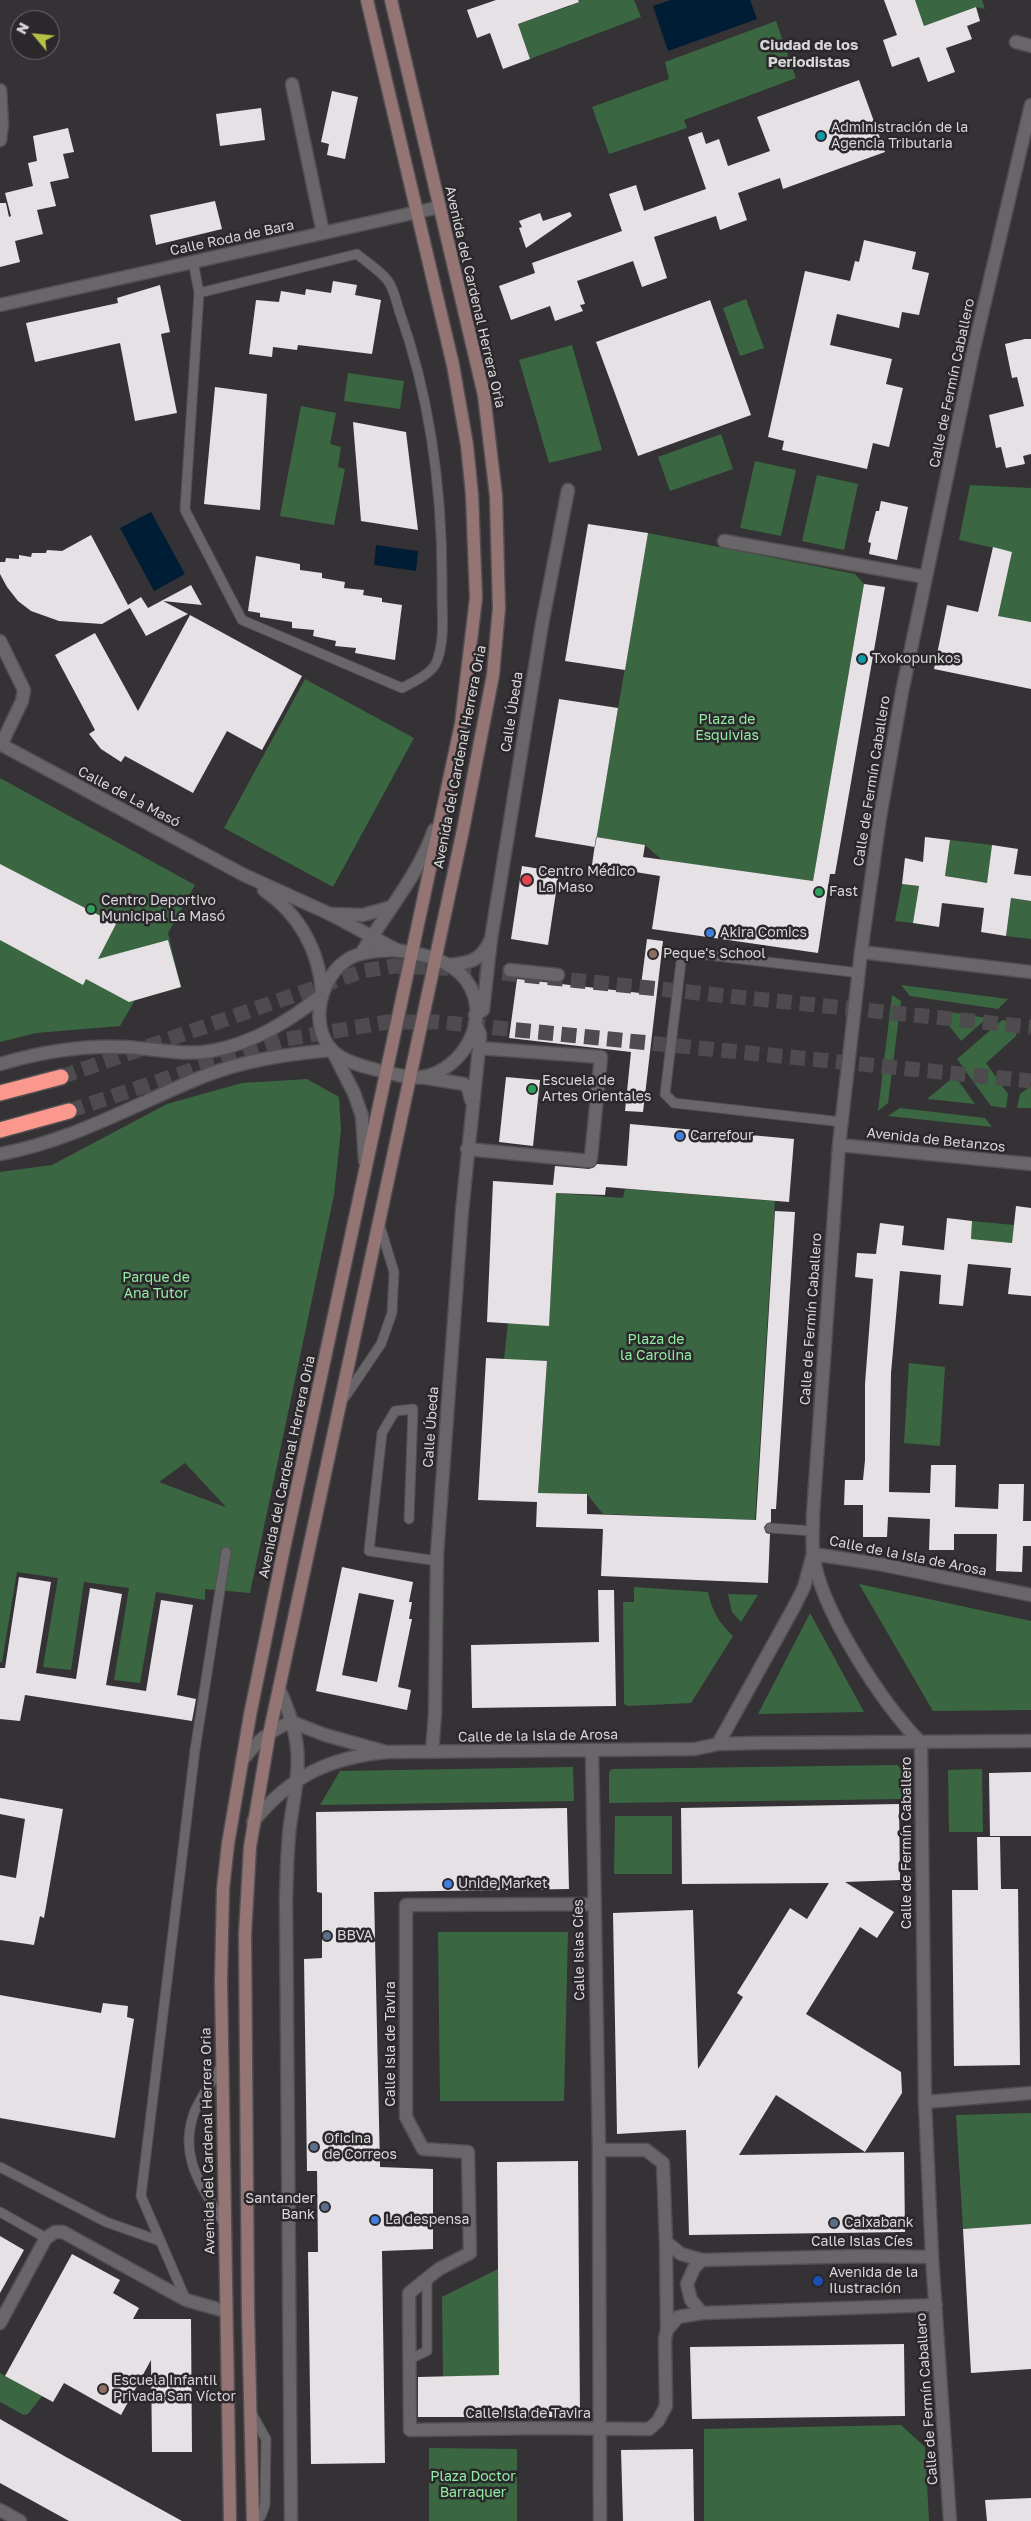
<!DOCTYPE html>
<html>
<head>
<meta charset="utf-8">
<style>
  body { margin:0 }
  #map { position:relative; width:1031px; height:2521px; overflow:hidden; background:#353235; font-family:"Golos Text",sans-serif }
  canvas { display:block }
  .north { position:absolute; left:10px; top:10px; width:50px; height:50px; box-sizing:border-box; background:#2b282b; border:1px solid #706e70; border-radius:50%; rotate:298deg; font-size:14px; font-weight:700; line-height:20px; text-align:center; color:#d8d6d8 }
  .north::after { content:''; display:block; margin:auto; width:18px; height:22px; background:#b9c046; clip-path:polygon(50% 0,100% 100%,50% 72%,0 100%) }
</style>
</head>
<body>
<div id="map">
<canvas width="1031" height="2521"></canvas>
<div class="north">N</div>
</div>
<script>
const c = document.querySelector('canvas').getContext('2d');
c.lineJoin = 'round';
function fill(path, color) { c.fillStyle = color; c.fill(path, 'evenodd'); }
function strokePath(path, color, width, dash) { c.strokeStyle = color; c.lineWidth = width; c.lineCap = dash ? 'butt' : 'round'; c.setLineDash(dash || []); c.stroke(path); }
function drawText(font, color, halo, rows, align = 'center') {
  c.font = font + ' "Golos Text",sans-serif'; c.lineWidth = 5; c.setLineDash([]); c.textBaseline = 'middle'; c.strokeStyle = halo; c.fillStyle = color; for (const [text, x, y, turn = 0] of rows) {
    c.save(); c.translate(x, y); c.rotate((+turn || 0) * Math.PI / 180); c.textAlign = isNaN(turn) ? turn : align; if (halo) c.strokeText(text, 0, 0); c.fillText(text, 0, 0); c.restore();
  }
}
const green = new Path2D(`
  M568,0H634L641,17L530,59L518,24L570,6Z
  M915,0H982L985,9L976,7L924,26Z
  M776,21L796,78L684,120L687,128L609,154L592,107L669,79L665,62Z
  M746,299L764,348L740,356L723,308Z
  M572,345L602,450L549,463L519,360Z
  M348,373L404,381L400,409L344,401Z
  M301,406L336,413L330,444L341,447L338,467L345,469L334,525L280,516Z
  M721,434L733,469L670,491L658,457Z
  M755,461L796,470L781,536L740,528Z
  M817,475L858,484L844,550L802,541Z
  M970,485L1031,488V622L997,616L1012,552L959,540Z
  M648,533L855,574L864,584L813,881L662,860L645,845L596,837Z
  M305,679L414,738L333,887L224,828Z
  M0,778L195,885L168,933L181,987L135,1000L120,1026L36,1033L0,1042Z
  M950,840L992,845L987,883L945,876Z
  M902,884L919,886L913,923L895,921Z
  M1011,898L1031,901V939L1006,936Z
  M901,985L1008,999L998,1009L910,996Z
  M892,995L901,1001L888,1103L878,1111Z
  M937,1010L987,1018L961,1041Z
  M1002,1020L1018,1022L1016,1036L986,1063L1008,1094L1006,1108L991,1106L957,1059Z
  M955,1076L975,1104L927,1099Z
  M307,1079L339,1097L341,1130L334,1195L250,1593L205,1589V1600L156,1592L140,1683L114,1680L129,1588L84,1582L71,1670L43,1667L58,1578L17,1572L2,1662H0V1172L52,1165L167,1104L242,1083ZM185,1463L225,1506V1507L159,1482Z
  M1031,1086V1108H1017L1020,1094Z
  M900,1108L985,1118L992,1127L888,1116Z
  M625,1189L775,1201L755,1520L603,1514L587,1494L538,1493L547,1362L504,1359L508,1323L549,1325L556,1193L623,1198Z
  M972,1221L1014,1225L1012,1243L971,1239Z
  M909,1363L945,1367L940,1446L904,1443Z
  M859,1584L1031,1621V1710L933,1711Z
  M634,1587L708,1592C712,1611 719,1623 733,1636L691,1703L628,1706L624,1704L623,1602H634Z
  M728,1594L758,1595L741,1622L732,1612Z
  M810,1613L864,1712L758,1714Z
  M897,1765L903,1770L904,1799L609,1803V1772L612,1769Z
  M573,1767L574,1801L320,1805L340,1771Z
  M982,1769L983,1832H949L948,1770Z
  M615,1816H672V1874H614Z
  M438,1932H568L564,2101H440Z
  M1031,2113V2224L963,2229L956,2115Z
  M498,2269L499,2375L443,2377L442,2297Z
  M0,2373L42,2396L28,2414L24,2415L0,2402Z
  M901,2425L925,2447L929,2521H704V2429Z
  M429,2448L517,2449V2521H429Z`);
const water = new Path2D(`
  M671,0H750L757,19L668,51L653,6Z
  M151,512L185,574L154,591L120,528Z
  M376,545L418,551L416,571L374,565Z`);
const building = new Path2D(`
  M496,0H578L579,2L518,24L530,59L503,69L490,33L477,38L467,10Z
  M884,0H915L924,26L976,7L980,21L967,26L972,39L946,48L955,72L928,82L919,57L892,67L883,40L897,35Z
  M859,80L885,152L783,189L780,178L738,193L747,220L720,230L716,216L654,237L667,278L642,287L633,261L577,281L585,304L580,305L583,311L555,321L550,306L511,320L499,286L535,273L532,263L622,231L609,194L636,185L644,211L706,189L688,137L702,132L706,144L719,139L728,166L770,151L757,117Z
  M332,91L358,97L345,159L327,155L329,144L321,142Z
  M261,108L265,140L220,146L216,114Z
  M68,128L74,152L63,154L69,178L50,182L56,206L37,210L43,234L15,241L20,262L0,267V203H6L9,217L11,216L5,193L33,186L28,163L37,161L33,136Z
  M215,201L222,229L156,245L150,215Z
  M570,212L572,216L526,248L519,228L522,227L519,221L540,213L543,221Z
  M864,240L916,252L912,269L929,273L919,315L902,312L899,328L837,314L830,345L892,359L886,384L903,388L889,447L873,443L867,469L782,450L784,441L768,437L805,271L850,281L855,261L859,262Z
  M333,281L357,285L355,295L381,300L372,354L298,345L297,350L273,347L272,357L249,354L256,300L279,302L281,291L305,295L306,289L331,293Z
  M160,285L170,332L161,334L177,413L135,421L120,343L35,362L26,323L118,303L117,298Z
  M710,300L751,415L638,456L596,342Z
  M1025,339H1031V454L1023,456L1025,464L1006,468L1001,447L996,448L989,415L1024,406L1017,377L1012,378L1005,344Z
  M215,387L267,394L260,510L204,504Z
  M353,422L406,432L418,530L361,521Z
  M881,501L908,507L897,560L869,554L871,543L868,542L876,511H879Z
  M588,524L648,533L625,670L565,661Z
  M91,535L128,605L141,597L148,608L191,585L202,605L163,601L188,614L146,636L130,608L102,624L59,621L31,611L18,601L7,587L0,574V562H5L6,558L19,559V555L31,557L32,553H46L47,550L62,551Z
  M993,547L1012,552L998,616L1031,622V689L934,669L947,605L978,612Z
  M256,556L300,564V570L322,573V578L345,582L344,588L364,590L363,595L382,598V602L402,605L395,660L355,653L356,648L335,646L336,641L313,636L314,630L292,628V622L260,617V613L248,611Z
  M864,584L885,587L835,874H830L818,953L652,929L660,876L592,865L596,837L645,845L643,857L813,881Z
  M190,615L302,676L262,750L227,731L193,793L125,756L121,762L101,749L89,734L95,730L55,655L95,633L138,711Z
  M559,699L618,708L595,847L535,837Z
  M925,837L950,840L945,876L970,880L987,883L992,845L1018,849L1014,874L1031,876V901L1011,898L1006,936L981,932L984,908L967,906L942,903L939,927L913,923L919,886L902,884L905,858L923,862Z
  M0,864L116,924L98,959L168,940L181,987L129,1002L86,979L83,985L0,940Z
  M522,866L559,872L548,945L511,939Z
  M647,939L663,941L643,1112L625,1111L631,1052L509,1038L517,979L640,993Z
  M506,1077L540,1080L533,1146L499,1142Z
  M630,1124L794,1139L789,1202L606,1187L605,1195L556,1193L549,1326L487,1322L493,1181L553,1185L555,1166L589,1169L597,1164L627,1166Z
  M1016,1206L1031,1208V1296L1008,1294L1011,1268L968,1264L963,1306L939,1304L941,1275L900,1271L891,1373L889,1492L930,1493L931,1465H956L955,1507L998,1509L999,1484H1024L1023,1521H1031V1546H1023L1022,1572L996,1571L997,1534H954V1550H929L930,1519L888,1517L887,1537H863V1505H844L845,1480H863L865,1460V1384L873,1279L855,1277L857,1253L876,1254L880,1223L904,1226L902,1245L944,1250L947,1218L972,1221L971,1239L1012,1243Z
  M775,1211L795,1212L776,1509H771V1522L764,1527L766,1533L770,1534L768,1583L601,1576L603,1529L536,1527L537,1502L478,1500L486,1358L547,1361L538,1493L587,1494V1514L756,1520Z
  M342,1567L413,1582L409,1602H412L409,1619H412L398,1687L411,1690L407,1710L316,1691ZM359,1593L394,1600L377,1682L342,1675Z
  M19,1577L51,1582L36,1673L76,1679L90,1588L122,1594L106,1685L146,1691L161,1600L193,1605L177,1695L196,1699L192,1721L25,1695L20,1721L0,1719V1668H5Z
  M598,1590H614L616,1706L472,1708L471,1645L599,1642Z
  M1031,1772V1836H990L989,1773Z
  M0,1798L63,1809L44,1918L40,1916L34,1945L0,1940V1875L16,1878L25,1819L0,1814Z
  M899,1804L900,1880L845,1882L894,1912L877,1938L860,1927L806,2014L901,2072L902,2093L865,2152L776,2095L739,2155L904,2152L905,2232L689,2235L686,2130L617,2134L613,1913L693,1910L698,2069L743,1997L737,1993L790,1908L807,1919L829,1883L682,1884L681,1808Z
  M567,1808L569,1889L374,1892L380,2167L433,2169V2249L382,2251L385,2463L311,2464L308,2252H318L317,2171H307L304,1959L322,1958V1893L317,1892L316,1812Z
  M977,1837H1000L1001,1889H1018L1020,2065L954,2066L952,1890H978Z
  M0,1995L101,2013L103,2003L128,2006L127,2017L134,2019L115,2138L0,2118Z
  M578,2161L580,2417H418V2377L499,2375L497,2162Z
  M1031,2224V2369L971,2373L963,2229Z
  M0,2236L24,2250L0,2293Z
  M72,2254L120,2280L113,2293L139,2308L133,2319H191L192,2452H152L151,2360L121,2415L64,2383L53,2402L5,2376Z
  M904,2344L905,2416L692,2419L690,2347Z
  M0,2419L66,2457L182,2521H69L0,2483Z
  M693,2449L694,2521H623L621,2450Z
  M1031,2498V2521H987L985,2500Z`);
const motorwayTunnel = new Path2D(`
  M61,1077L363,971L394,966L464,969L1031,1027
  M69,1111L282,1040L387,1022H438L1031,1081`);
const service = new Path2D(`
  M193,261L199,293L185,510L242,620L402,688C413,682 432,674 437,661C445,639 442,615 442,593C443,498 431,399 399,310C396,301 394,289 388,281C381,271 366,262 357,254L199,293
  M842,1122L674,1103L665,1094L681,962L691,953L860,973
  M345,1397L381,1344L392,1313L394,1272L380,1226
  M409,1519L413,1409L395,1411L382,1433L369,1551L438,1561
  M770,1528L813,1531
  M221,2066C213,2081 200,2097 194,2113C178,2159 203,2187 224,2224
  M0,2167L106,2222L160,2241
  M0,2212L46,2238
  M186,2300L141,2196L195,1750L226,1552
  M410,2359L427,2351V2277
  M251,2412L266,2439L265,2505L261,2516L255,2521`);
const pedestrian = new Path2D(`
  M510,970L558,975
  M467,1149L590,1161L591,1157L601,1057L479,1048`);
const minor = new Path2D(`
  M1016,42L1031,46
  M292,84L323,233
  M0,90L2,124L0,140
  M0,305L440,207
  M724,541L925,577
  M0,641L24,690L22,701L1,745
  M330,914L363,915L391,907
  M491,939L542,624L568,490
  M861,952L1031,972
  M361,954C386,912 418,876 434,830
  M448,965C470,963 481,961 491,939L483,1010L475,1015
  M332,1050L354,1093L362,1116L365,1161
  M421,1077L464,1084L468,1088L471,1100
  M839,1145L1031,1164
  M813,1554L879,1564L1031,1595
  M279,1689C305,1745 299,1767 290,1825C287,1849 287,1874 286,1898L291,2521
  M292,1722L325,1735L383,1751
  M718,1744L794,1607L804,1587L813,1554
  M592,1750L599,2150L600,2521
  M432,1752L435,1714L437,1554L462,1211L479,1048L480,1034L475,1023
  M242,1761C254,1744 271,1729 292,1722
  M253,1822C290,1776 330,1757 388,1752L695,1749L718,1744L755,1743L1031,1741
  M593,1904L406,1905V2117L423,2149L468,2152L470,2253L439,2269L409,2293L410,2430L540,2428L649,2429L658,2421L666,2406L665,2339L667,2330L678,2317L702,2313
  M925,2102L1031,2093
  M599,2150H646L663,2163L666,2242L681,2254L702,2260
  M666,2242L667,2330
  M932,2257L865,2256L702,2260L694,2268L687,2284L691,2300L702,2313L936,2305
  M0,2323L46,2238L55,2232H63L186,2300L225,2311
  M0,2510L20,2521
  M950,2521L932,2257L925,2102L921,1743C882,1703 819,1608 813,1553C812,1540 813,1527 813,1514L839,1145L861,952L880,817L902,692L973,352L1031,105`);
const tertiary = new Path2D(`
  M0,744L244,875L330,914L395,949
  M264,890C299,914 319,950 322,992
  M395,950C419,953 450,959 466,980C493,1017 464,1070 422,1077C410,1079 394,1074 381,1071C366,1067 344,1062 333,1051C307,1025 321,974 350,958C364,951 380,951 395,950Z
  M0,1064C40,1052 82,1045 124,1047C153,1048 182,1056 211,1051C254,1043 289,1021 322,995
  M0,1154C72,1141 135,1104 202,1077C244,1060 288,1054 332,1050`);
const secondary = new Path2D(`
  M230,2521L221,1981L223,1889L228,1844L250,1715L283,1553L461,724L476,598L472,495L467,445L453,365L367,0
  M253,2521L248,2312L245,1934L250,1847L269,1735L463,830L493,675L499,608L496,496L484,395L391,0`);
const motorway = new Path2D(`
  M0,1093L61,1077
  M0,1130L69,1111`);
const markers = [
  [821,136,5,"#0f9aa8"],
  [862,659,5,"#0f9aa8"],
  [527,880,6,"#e0444e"],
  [819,892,5,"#2e9e5b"],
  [91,909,5,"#2e9e5b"],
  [710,933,5,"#3f7fe0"],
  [653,954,5,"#8d6e63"],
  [532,1089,5,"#2e9e5b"],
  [680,1136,5,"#3f7fe0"],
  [448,1884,5,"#3f7fe0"],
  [327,1936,5,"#5c6f8a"],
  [314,2147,5,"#5c6f8a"],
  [325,2207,5,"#5c6f8a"],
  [375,2220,5,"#3f7fe0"],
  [834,2223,5,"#5c6f8a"],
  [818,2281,6,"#1a4fb4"],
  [103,2389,5,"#8d6e63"]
];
const poiNames = [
  ["Administración de la",831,128],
  ["Agencia Tributaria",831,144],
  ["Txokopunkos",872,659],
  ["Centro Médico",538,872],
  ["La Maso",538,888],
  ["Fast",829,892],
  ["Centro Deportivo",101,901],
  ["Municipal La Masó",101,917],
  ["Akira Comics",720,933],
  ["Peque's School",663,954],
  ["Escuela de",542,1081],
  ["Artes Orientales",542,1097],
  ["Carrefour",690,1136],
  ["Unide Market",458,1884],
  ["BBVA",337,1936],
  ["Oficina",324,2139],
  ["de Correos",324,2155],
  ["Santander",315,2199,"right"],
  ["Bank",315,2215,"right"],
  ["La despensa",385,2220],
  ["Caixabank",844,2223],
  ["Avenida de la",829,2273],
  ["Ilustración",829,2289],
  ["Escuela Infantil",113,2381],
  ["Privada San Víctor",113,2397]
];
const streetNames = [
  ["Calle Roda de Bara",232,238,-12],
  ["Avenida del Cardenal Herrera Oria",475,297,77],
  ["Calle de Fermín Caballero",952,383,-78],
  ["Calle Úbeda",512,712,-81],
  ["Avenida del Cardenal Herrera Oria",460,757,-79],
  ["Calle de Fermín Caballero",872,781,-81],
  ["Calle de La Masó",129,797,28],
  ["Avenida de Betanzos",936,1140,6],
  ["Calle de Fermín Caballero",811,1319,-86],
  ["Calle Úbeda",431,1427,-86],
  ["Avenida del Cardenal Herrera Oria",287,1467,-78],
  ["Calle de la Isla de Arosa",908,1556,11],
  ["Calle de la Isla de Arosa",538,1736,-1],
  ["Calle de Fermín Caballero",907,1843,-90],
  ["Calle Islas Cíes",579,1950,-91],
  ["Calle Isla de Tavira",391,2044,-90],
  ["Avenida del Cardenal Herrera Oria",208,2141,-91],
  ["Calle Islas Cíes",862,2242],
  ["Calle de Fermín Caballero",927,2399,-94],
  ["Calle Isla de Tavira",528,2414]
];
const parkNames = [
  ["Plaza de",727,720],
  ["Esquivias",727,736],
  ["Parque de",156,1278],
  ["Ana Tutor",156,1294],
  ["Plaza de",656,1340],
  ["la Carolina",656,1356],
  ["Plaza Doctor",473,2477],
  ["Barraquer",473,2493]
];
const neighbourhoodNames = [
  ["Ciudad de los",809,45],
  ["Periodistas",809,62]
];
fill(green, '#3a6642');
fill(water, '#001d36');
fill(building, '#e5e1e5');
strokePath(motorwayTunnel, '#4d4b4d', 15, [15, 8]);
strokePath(service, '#514f51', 11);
strokePath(pedestrian, '#514f51', 15);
strokePath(minor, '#514f51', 15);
strokePath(tertiary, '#514f51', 15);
strokePath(secondary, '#514f51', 15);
strokePath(motorway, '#514f51', 18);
strokePath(service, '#696669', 9);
strokePath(pedestrian, '#696669', 12);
strokePath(minor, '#696669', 12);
strokePath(tertiary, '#696669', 12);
strokePath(secondary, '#947574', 12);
strokePath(motorway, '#fa988d', 15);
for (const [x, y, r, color] of markers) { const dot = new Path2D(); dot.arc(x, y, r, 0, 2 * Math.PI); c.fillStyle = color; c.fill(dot); strokePath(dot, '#2b282b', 2); }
drawText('14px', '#d8d6d8', '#2b282b', poiNames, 'left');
drawText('14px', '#d8d6d8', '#2b282b', streetNames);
drawText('14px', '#92eba3', '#2b282b', parkNames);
drawText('bold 15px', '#d8d6d8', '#2b282b', neighbourhoodNames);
</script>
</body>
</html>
